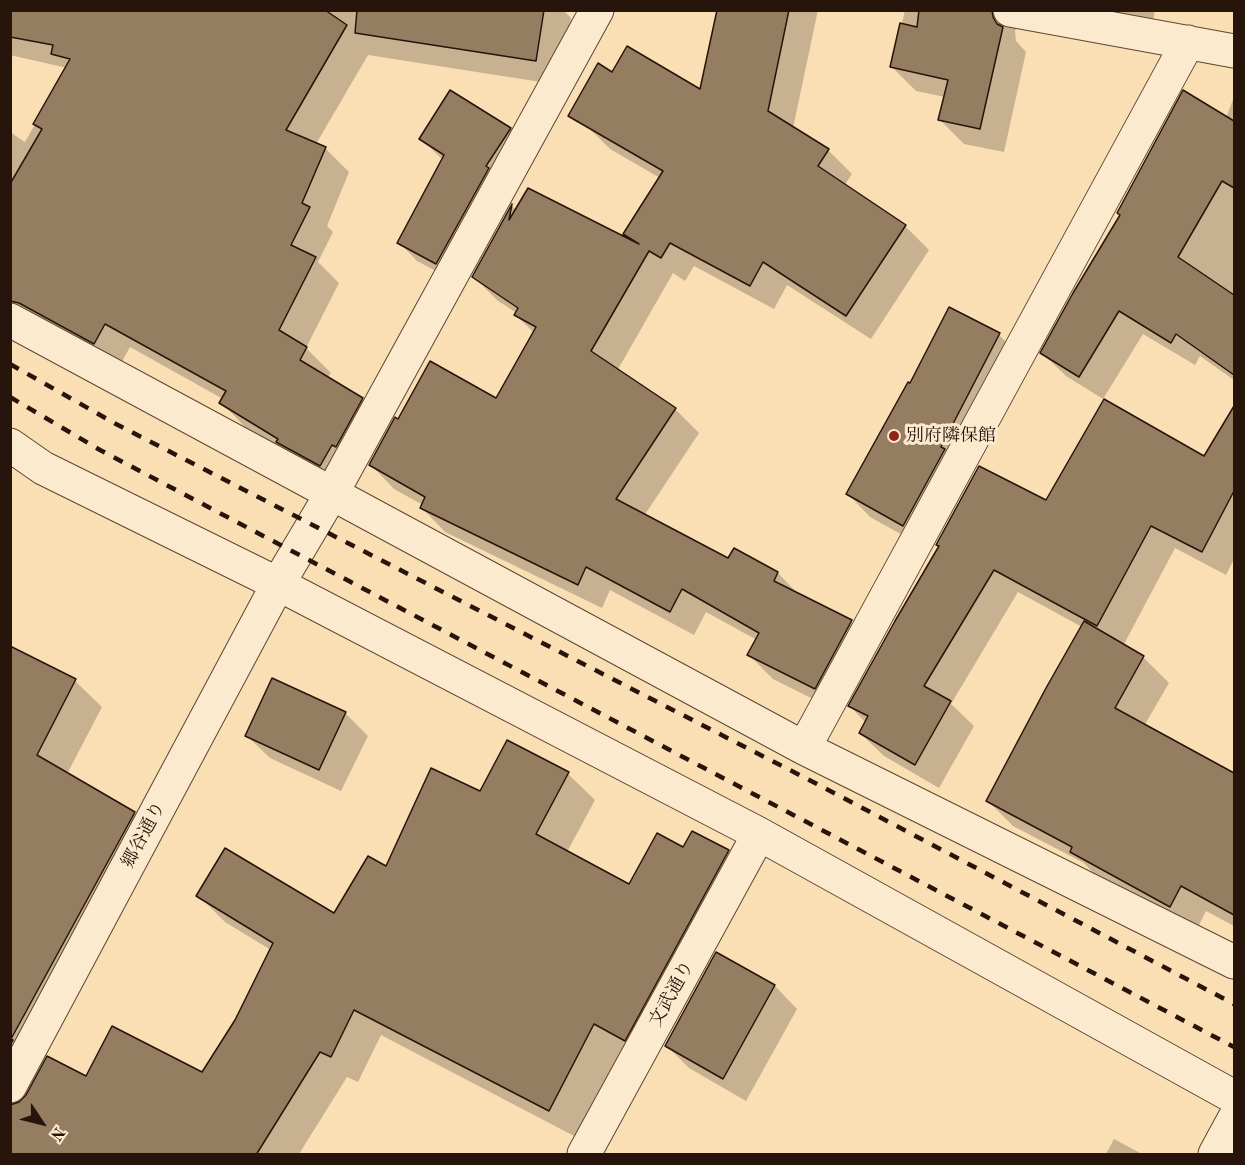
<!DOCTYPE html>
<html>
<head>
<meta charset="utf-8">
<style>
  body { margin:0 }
  #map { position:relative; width:1245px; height:1165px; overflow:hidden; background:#fadeb4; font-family:"Old Standard TT",serif }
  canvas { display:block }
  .frame { position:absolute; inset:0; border:12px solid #27140a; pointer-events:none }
  .north { position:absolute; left:12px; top:1093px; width:60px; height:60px; -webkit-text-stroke:4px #fceace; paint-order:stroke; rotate:125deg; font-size:16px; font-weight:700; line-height:24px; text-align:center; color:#27140a }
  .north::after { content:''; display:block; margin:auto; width:21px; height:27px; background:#27140a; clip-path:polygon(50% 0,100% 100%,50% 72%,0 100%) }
</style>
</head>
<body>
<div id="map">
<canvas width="1245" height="1165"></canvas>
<div class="frame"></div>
<div class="north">N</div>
</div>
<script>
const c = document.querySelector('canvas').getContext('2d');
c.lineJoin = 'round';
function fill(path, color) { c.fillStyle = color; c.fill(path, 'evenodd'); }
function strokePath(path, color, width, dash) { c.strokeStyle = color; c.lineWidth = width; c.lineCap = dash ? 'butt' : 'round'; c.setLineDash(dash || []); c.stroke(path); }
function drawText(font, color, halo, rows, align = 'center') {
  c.font = font + ' "Old Standard TT","Noto Serif JP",serif'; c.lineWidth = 6; c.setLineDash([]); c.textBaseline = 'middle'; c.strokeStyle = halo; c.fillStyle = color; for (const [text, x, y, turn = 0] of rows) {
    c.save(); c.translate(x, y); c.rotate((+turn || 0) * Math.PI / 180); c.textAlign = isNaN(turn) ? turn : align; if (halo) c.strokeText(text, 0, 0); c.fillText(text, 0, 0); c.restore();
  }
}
const shadow = new Path2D(`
  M10,10H563L571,18L560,85L368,55L316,144L325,148L349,172L327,226L333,232L318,262L339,283L306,348L331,373L327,378L362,399L386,423L344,489L245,427L221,402L223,399L130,347L119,367L10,318V132L25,142L67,68L10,55Z
  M718,10H818L793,128L828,150L852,174L844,186L905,226L929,250L871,339L787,285L774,309L694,266L685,281L673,273L617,371L675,409L699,433L644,516L729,560L734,550L778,573L800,596L851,622L875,646L839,712L773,679L749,655L757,640L706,612L694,635L610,590L602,608L445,532L422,508L423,505L394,489L371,465L398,421L496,400L534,333L516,315L517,313L498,301L474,277L512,206L516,210L633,242L625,234L660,178L610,149L586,125L701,91Z
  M905,10H1155L1151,36L1020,21L1015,31L1016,41L1026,52L1004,152L964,144L940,120L945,97L916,91L892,67Z
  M1234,97V380L1200,356L1195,365L1143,334L1103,399L1066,376L1042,353L1226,118Z
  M510,129L528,148L455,281L417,261L399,242L443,160L421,139Z
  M999,335L1021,357L926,548L870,517L848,494L910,385Z
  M1234,409V559L1226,575L1175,548L1123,646L1143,657L1169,683L1144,726L1234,775V926L1206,911L1196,931L1097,877L1084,863L1013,826L988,801L1082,627L1018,592L951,704L974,726L939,788L884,756L860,733L866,723L850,706L1047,502L1205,458Z
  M10,669L75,681L102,707L67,774L134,813L161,839L21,1102L87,1078L203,1074L236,1021L271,950L225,922L198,895L335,915L387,868L481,793L508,742L568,774L595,800L567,852L630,886L683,849L728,852L754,878L651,1066L621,1050L576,1137L381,1035L358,1082L347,1077L299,1154H10Z
  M345,713L368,736L341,791L270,758L247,736Z
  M717,954L775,986L797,1009L746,1101L689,1068L666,1045Z
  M1114,1139L1142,1154H1106Z`);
const building = new Path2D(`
  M10,10H325L347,25L286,130L326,147L302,203L310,207L291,245L316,257L279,330L307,347L300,360L363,398L336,447L332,445L320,466L276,442L278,439L219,403L226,391L105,324L94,344L19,303L10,301V184L42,129L33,124L70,59L51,54L53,45L10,37Z
  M357,10H544L536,61L355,33Z
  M717,10H789L768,111L829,149L818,166L906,225L846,316L763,262L750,286L670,243L661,258L649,251L591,351L676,408L616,499L728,558L734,548L778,572L774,581L852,620L815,689L747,655L759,633L682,589L670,612L586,567L578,585L420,508L425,497L369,465L395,417L398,419L430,361L496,398L536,327L514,315L518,308L472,277L512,204L509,220L528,188L639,244L623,234L663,171L568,116L598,63L612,72L627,46L700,89Z
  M919,10H992L993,17L997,24L1003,27L980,129L938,120L948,80L890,67L900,23L917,27Z
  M450,90L511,128L486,166L489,168L436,264L397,243L444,155L419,139Z
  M1183,90L1234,121V188L1222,181L1178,257L1234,295V375L1176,334L1171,343L1119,311L1079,377L1040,353L1073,293L1120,215L1117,213Z
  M949,307L1000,333L941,447L945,449L903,526L846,494L908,382L910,383Z
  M1104,399L1204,456L1234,406V491L1202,552L1151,526L1097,626L994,570L924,686L951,701L915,765L859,733L868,716L848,706L895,621L939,546L936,545L979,466L1046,500Z
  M1084,621L1144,656L1115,708L1234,773V915L1181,886L1170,907L1070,852L1072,847L986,801L1046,688Z
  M10,646L76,679L37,755L135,812L11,1039L13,1040L10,1045Z
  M272,678L346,712L319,770L245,736Z
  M507,740L569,772L536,834L629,884L657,833L683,847L692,831L729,850L625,1041L594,1024L549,1111L354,1010L331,1057L320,1052L256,1155H10V1105L19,1102L26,1095L47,1056L86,1076L112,1026L202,1072L235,1020L273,943L196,896L225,848L334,913L368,856L386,866L431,768L480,791Z
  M716,952L775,985L723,1079L665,1046Z`);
const minor = new Path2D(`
  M1010,10L1234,51
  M10,320L804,748L1234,962
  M10,445L43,468L278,584L759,834L1234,1097
  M804,748L1188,42
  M10,1086L278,584L332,493L597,10
  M584,1154L759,834
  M1215,1154L1234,1119`);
const rail = new Path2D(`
  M10,364L116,424L817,784L1234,1004
  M10,397L100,450L1234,1047`);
const markers = [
  [894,436,6,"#8f2418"]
];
const poiNames = [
  ["別府隣保館",906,436]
];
const streetNames = [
  ["郷谷通り",144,835,-62],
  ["文武通り",672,994,-61]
];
fill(shadow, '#0003');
fill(building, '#957d62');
strokePath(building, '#27140a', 1.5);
strokePath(minor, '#5c4634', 35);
strokePath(minor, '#fceace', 33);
strokePath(rail, '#27140a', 4.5, [10, 10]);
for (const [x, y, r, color] of markers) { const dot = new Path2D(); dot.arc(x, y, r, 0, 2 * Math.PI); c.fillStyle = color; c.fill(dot); strokePath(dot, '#fceace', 2); }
drawText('18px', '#27140a', '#fceace', poiNames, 'left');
drawText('18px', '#27140a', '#fceace', streetNames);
</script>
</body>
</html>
